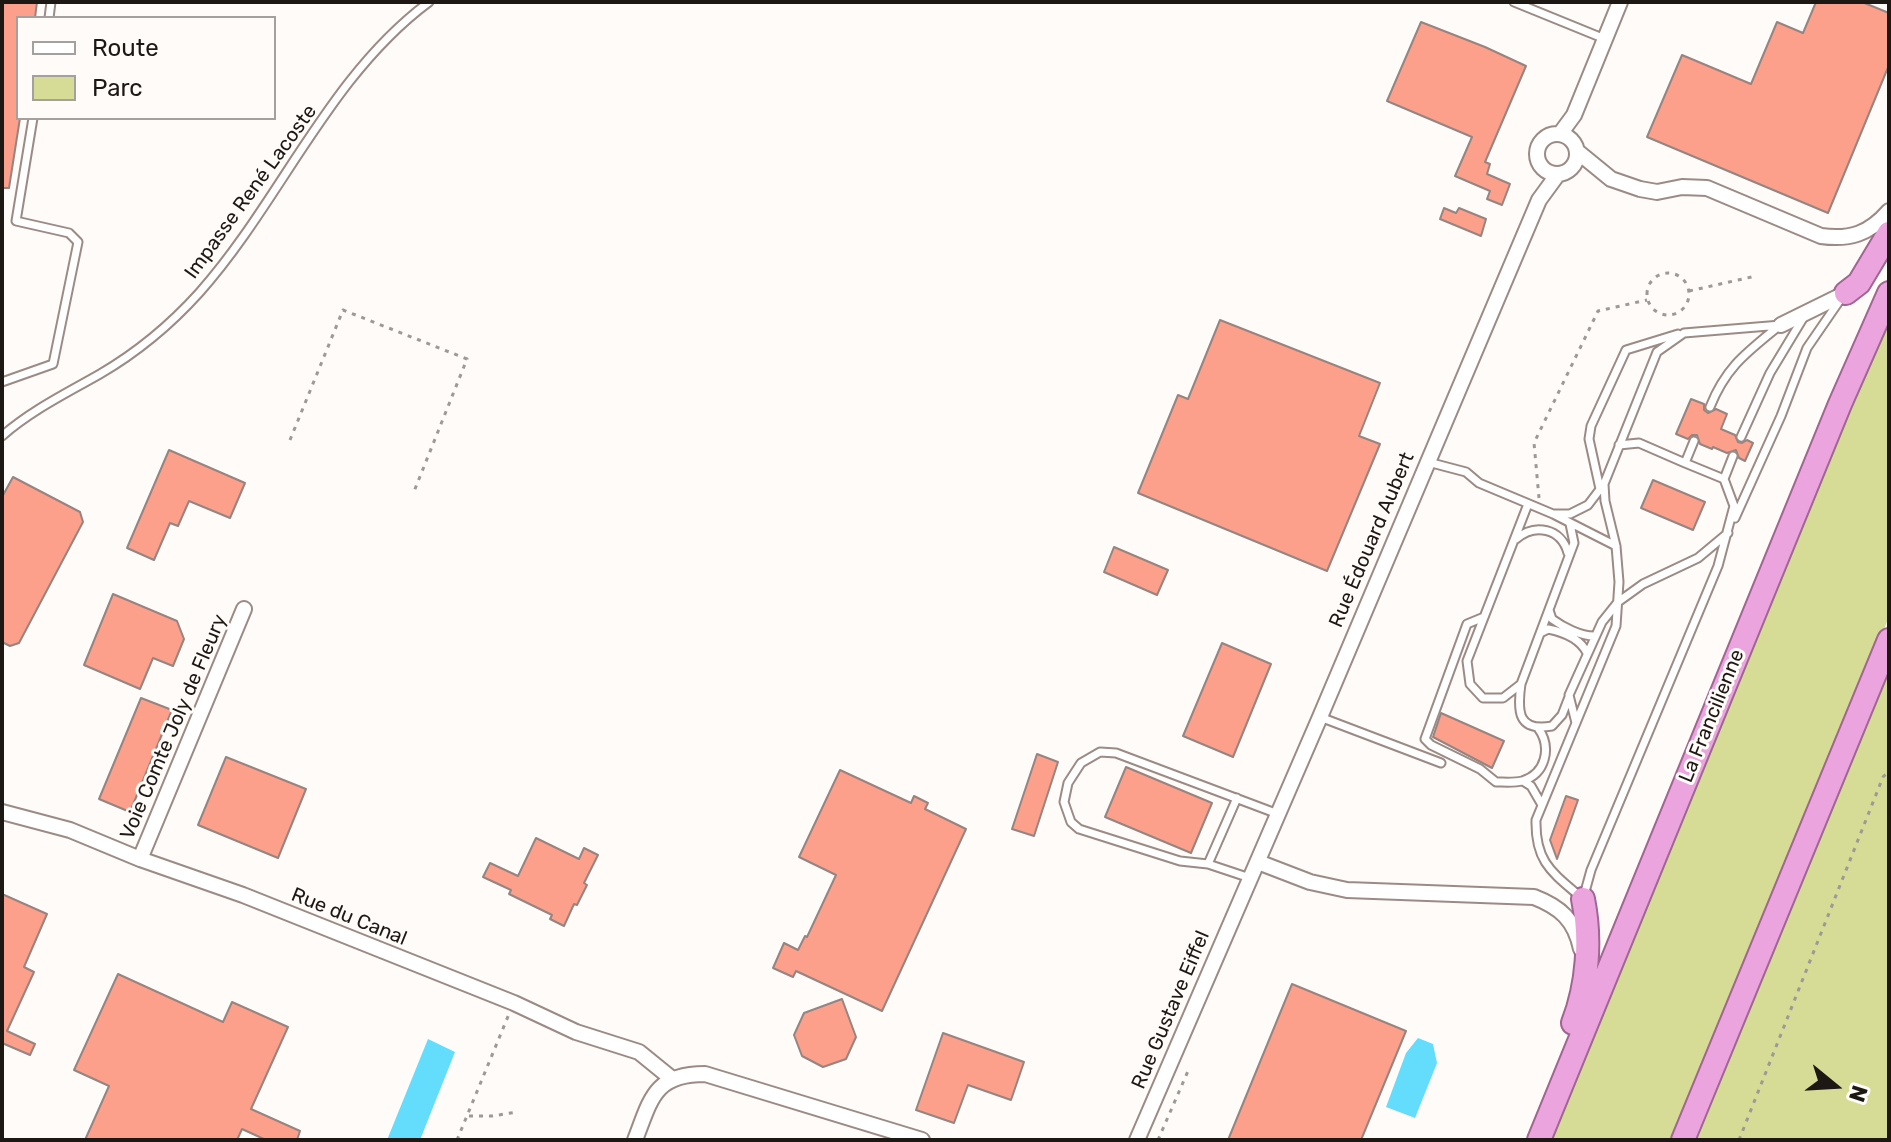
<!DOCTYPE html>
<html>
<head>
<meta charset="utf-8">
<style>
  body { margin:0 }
  #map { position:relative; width:1891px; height:1142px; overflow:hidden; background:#fefbf9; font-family:Rubik,sans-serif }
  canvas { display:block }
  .frame { position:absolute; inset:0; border:4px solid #1e1815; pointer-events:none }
  .legend { position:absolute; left:16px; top:16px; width:260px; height:104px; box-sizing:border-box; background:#fefbf9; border:2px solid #a4a09e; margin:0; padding:10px 14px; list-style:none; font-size:24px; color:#1e1815 }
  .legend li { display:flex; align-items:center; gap:16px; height:40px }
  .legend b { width:40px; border:2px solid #a4a09e }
  .north { position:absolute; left:1795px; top:1046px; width:80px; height:80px; -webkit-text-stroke:6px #fefbf9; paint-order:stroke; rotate:108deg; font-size:22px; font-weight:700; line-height:32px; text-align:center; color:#1e1815 }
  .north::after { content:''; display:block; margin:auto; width:28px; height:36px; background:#1e1815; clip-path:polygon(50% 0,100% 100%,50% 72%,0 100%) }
</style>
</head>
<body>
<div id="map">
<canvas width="1891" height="1142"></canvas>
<div class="frame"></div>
<ul class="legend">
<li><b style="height:10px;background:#fff"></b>Route</li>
<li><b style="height:22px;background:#d6dc96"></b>Parc</li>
</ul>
<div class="north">N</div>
</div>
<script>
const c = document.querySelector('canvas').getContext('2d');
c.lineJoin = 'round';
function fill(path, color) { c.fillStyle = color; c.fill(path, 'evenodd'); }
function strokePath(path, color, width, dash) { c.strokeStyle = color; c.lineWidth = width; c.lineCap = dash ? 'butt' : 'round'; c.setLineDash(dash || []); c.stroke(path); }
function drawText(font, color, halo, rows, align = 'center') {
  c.font = font + ' Rubik,sans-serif'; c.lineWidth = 6; c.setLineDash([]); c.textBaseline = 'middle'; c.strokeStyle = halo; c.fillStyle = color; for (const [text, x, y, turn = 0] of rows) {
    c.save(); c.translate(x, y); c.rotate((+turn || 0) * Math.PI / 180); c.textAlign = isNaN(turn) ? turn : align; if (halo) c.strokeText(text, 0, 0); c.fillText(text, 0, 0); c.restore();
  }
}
const green = new Path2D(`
  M1889,316V617L1872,658L1673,1140H1551L1797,532Z
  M1889,669V1140H1697Z`);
const water = new Path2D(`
  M1418,1038L1433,1044L1437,1063L1415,1118L1386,1107L1406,1053Z
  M428,1039L455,1052L420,1140H387Z`);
const building = new Path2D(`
  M2,2H37L35,18H18L20,118L9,188H2Z
  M1816,2H1862L1889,13V65L1828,213L1647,137L1682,55L1751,84L1777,22L1803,33Z
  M1421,22L1485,47L1526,66L1485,162L1490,164L1487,174L1510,184L1502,205L1487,199L1490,191L1455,176L1472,137L1387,101Z
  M1444,208L1456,213L1459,208L1486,219L1481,236L1440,219Z
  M1220,320L1380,383L1359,436L1380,444L1327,571L1138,493L1178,395L1188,399Z
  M1691,399L1704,404V410L1708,413L1716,409L1727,414L1721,429L1735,435L1738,442L1742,443L1747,440L1753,443L1745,461L1739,458L1736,450L1727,453L1713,447L1712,449L1700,444L1697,435H1692L1688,439L1676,434Z
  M169,450L245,483L230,518L189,501L178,526L170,523L154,560L127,548Z
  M13,477L80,512L83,522L19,643L10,646L2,642V497Z
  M1653,480L1705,502L1693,530L1641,508Z
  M1114,547L1168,570L1157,595L1104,572Z
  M113,594L177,621L184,639L173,666L153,658L140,689L84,665Z
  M1222,643L1271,664L1233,757L1183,736Z
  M141,698L172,710L130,812L99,799Z
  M1441,713L1504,741L1492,768L1433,737Z
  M1037,754L1058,762L1034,836L1012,829Z
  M226,757L306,789L278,858L198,825Z
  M1126,767L1212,803L1191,853L1105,817Z
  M840,770L911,803L914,796L928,803L925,809L966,829L882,1011L796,971L793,977L773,968L784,943L798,950L805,936L807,937L836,875L799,857Z
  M1566,796L1578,800L1557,859L1550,840Z
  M536,838L579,859L584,848L598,855L584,883L587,885L577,905L574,904L564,926L550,919L552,915L509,894L511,890L483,877L490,863L518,876Z
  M2,894L47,914L24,967L34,972L7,1031L35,1044L30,1055L2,1043Z
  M118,974L223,1022L232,1002L288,1027L251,1109L300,1131L297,1140H266L242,1129L237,1140H85L109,1086L74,1070Z
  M1292,984L1406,1031L1361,1140H1228Z
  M842,999L856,1037L846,1059L823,1067L802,1056L794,1035L804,1013Z
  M943,1033L1024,1062L1011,1100L968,1085L954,1123L916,1110Z`);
const path = new Path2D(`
  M1647 294a21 21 0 1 1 42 0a21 21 0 1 1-42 0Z
  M1689,291L1756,276
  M290,440L343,310L467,359L413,494
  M1539,498L1534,443L1598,311L1647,300
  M469,1116H492L517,1112
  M457,1140L509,1014
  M1158,1140L1188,1071
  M1739,1140L1883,777L1889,771`);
const service = new Path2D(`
  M1514,2L1605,39
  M49,18L51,2
  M2,382L53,364L78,242L69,233L16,221L33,118
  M1710,407C1726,367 1746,353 1779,326
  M2,436C32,410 65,394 100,374C136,353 171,324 199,293C281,201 328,77 429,2
  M1741,437L1770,373L1805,315
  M1619,445L1639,443L1685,463
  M1428,462L1466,472L1479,483L1553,514L1616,546
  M1724,479L1733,456
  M1604,484L1605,501L1616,546L1619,582L1616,626L1536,820C1535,863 1553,873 1583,899L1591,870L1718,566L1734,506L1724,479L1685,463L1694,441
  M1600,489L1589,439L1591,426L1626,350L1678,334
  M1528,504L1467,661L1470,684L1483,698H1503L1521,684L1574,543L1570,524
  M1553,514H1570L1588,505L1604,484L1657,352L1684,333L1781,325
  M1735,518L1781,416L1807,348L1840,300
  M1516,539C1535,523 1561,528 1568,553
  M1549,610L1552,619C1563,627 1580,636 1594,636
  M1484,617L1467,624L1425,739L1431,745L1480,769L1496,782C1504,782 1514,783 1522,781C1546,774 1552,747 1538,728
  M1542,632L1548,629C1563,632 1580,638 1587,653
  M1521,684C1517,712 1518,732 1552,726L1562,715L1569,697
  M1320,717L1441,763
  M1576,723L1569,695L1602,622L1618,602L1643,584L1698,558L1728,533
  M1523,781L1531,786L1542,805
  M1208,864L1237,798
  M1250,878L1208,864L1180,861L1079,829L1071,822L1064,802L1068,783L1081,763L1100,752L1116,753L1278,814`);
const minor = new Path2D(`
  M1537 154a20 20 0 1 1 40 0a20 20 0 1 1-40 0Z
  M1560,134L1574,115L1620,2
  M1578,152L1611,179L1640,189L1657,192L1682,187L1707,188L1821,236C1850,240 1869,234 1889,211
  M1781,325L1846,293
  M2,812L70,830L140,859L243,895L514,1003L576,1032L639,1052L671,1078
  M140,859L244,609
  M1258,862L1310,882L1347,890L1534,897C1560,907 1575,920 1581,949
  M635,1140C651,1099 654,1074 705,1074L922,1140
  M1137,1140L1320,717L1539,200L1558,174`);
const trunk = new Path2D(`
  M1846,293L1859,283L1889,233
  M1573,1023C1588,984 1591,939 1583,899
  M1539,1140L1840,404L1889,293
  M1683,1140L1889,640`);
const streetNames = [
  ["Impasse René Lacoste",251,192,-54],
  ["Rue Édouard Aubert",1372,540,-67],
  ["La Francilienne",1712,716,-68],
  ["Voie Comte Joly de Fleury",174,727,-67],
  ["Rue du Canal",349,917,22],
  ["Rue Gustave Eiffel",1171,1010,-67]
];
fill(green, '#d6dc96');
fill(water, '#64dcfb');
fill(building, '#fc9f8b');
strokePath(building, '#968480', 2);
strokePath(service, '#9c8b84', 11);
strokePath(minor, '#9c8b84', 18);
strokePath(trunk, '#a06592', 26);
strokePath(path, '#9d9996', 3, [4, 6]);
strokePath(service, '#fff', 7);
strokePath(minor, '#fff', 14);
strokePath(trunk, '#eba4de', 22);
drawText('20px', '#1e1815', '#fefbf9', streetNames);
</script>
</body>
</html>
